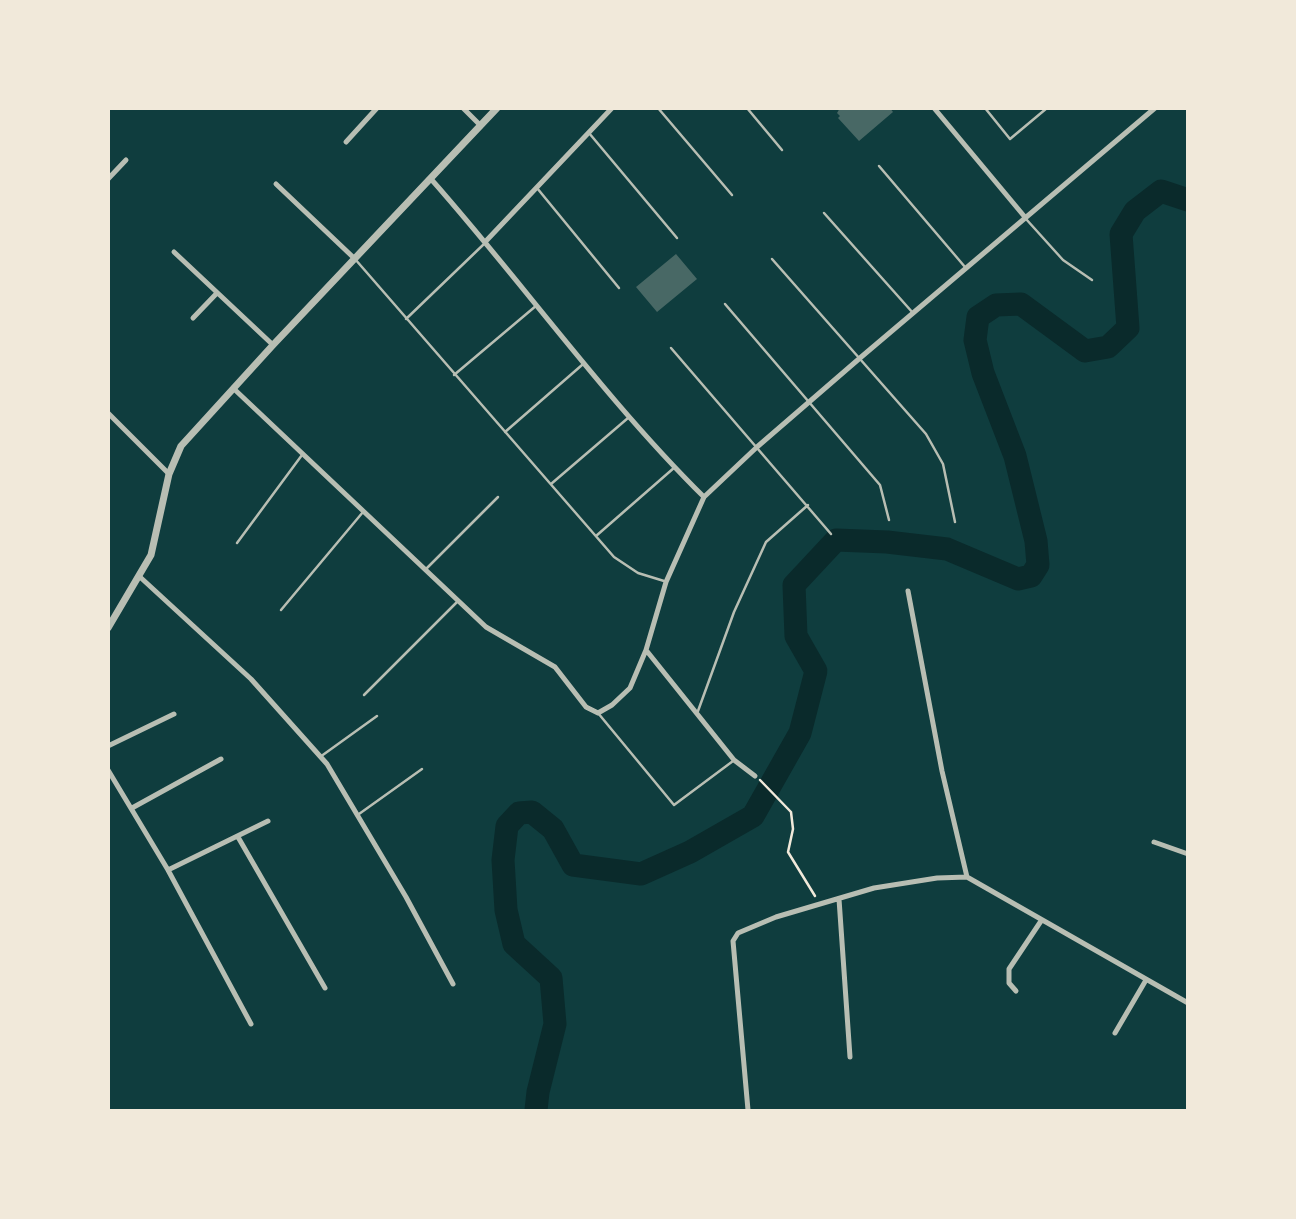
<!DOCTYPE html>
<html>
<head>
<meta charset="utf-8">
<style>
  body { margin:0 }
  #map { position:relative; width:1296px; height:1219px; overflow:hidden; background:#0f3d3e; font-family:"Public Sans",sans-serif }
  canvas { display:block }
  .frame { position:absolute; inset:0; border:110px solid #f1e9da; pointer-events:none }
</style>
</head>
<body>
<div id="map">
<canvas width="1296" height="1219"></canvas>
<div class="frame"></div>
</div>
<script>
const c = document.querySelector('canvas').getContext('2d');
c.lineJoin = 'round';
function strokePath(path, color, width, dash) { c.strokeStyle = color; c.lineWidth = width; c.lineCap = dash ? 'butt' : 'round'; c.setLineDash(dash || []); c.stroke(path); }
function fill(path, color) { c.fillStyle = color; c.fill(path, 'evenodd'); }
const river = new Path2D(`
  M536,1110L538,1092L555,1024L551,978L514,944L506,910L503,860L507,826L519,813L532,812L553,829L573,865L641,874L690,852L753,816L800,733L816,671L796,636L794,585L836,540L887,542L947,549L1018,579L1031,576L1038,565L1036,541L1015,456L983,373L975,340L978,317L996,305L1021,304L1085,351L1108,347L1128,328L1121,234L1135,211L1161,191L1188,200`);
const building = new Path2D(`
  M840,108H890L893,112L859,141L838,118L840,116L837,113Z
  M676,254L697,279L657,312L636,287Z`);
const path = new Path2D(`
  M760,780L791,812L793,829L788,852L815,896`);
const service = new Path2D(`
  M658,108L732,195
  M747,108L782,150
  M985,108L1010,139L1047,108
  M589,133L677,238
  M879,166L965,267
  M537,188L619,288
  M824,213L913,313
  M1026,219L1063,260L1092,280
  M355,259L614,557L638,573L664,581
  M772,259L926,434L943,464L955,522
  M725,304L880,485L889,520
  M406,319L484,244
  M671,348L831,534
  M454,375L537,305
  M505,432L582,365
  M551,484L628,418
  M596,536L675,467
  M237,543L302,455
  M425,570L498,497
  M281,610L363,512
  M364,695L458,601
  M698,711L734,612L766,542L808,505
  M598,713L674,805L733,761
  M320,757L377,716
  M359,814L422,769`);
const minor = new Path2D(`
  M463,108L481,126
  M934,108L1024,216
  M346,142L377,108
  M108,179L126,160
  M431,179C523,283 605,399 704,497
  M276,184L355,259
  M486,241L612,108
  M174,252L273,345
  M193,318L217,293
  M233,388L486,627L555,667L586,707L598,713L612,705L630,688L646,650L666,582L704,497L757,447L860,358L1155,108
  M108,413L169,474
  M140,577L251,679L327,764L406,897L453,984
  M908,591L942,771L967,877
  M646,650L734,760L755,776
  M108,746L174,714
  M108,770L168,870L251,1024
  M132,808L221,759
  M238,837L325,988
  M1154,842L1188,854
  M168,870L268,821
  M839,899L850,1057
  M1016,991L1009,983V969L1041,921
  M1115,1033L1146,980
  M748,1110L733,941L738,933L776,917L874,888L937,878L967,877L1188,1003`);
const tertiary = new Path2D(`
  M108,628L151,555L169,474L181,446L273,345L497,108`);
strokePath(river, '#0a2a2b', 23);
fill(building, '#486865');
strokePath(path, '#f1e9da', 2.5);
strokePath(service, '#b8beb3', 2.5);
strokePath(minor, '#b8beb3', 5);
strokePath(tertiary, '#b8beb3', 7);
</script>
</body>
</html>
